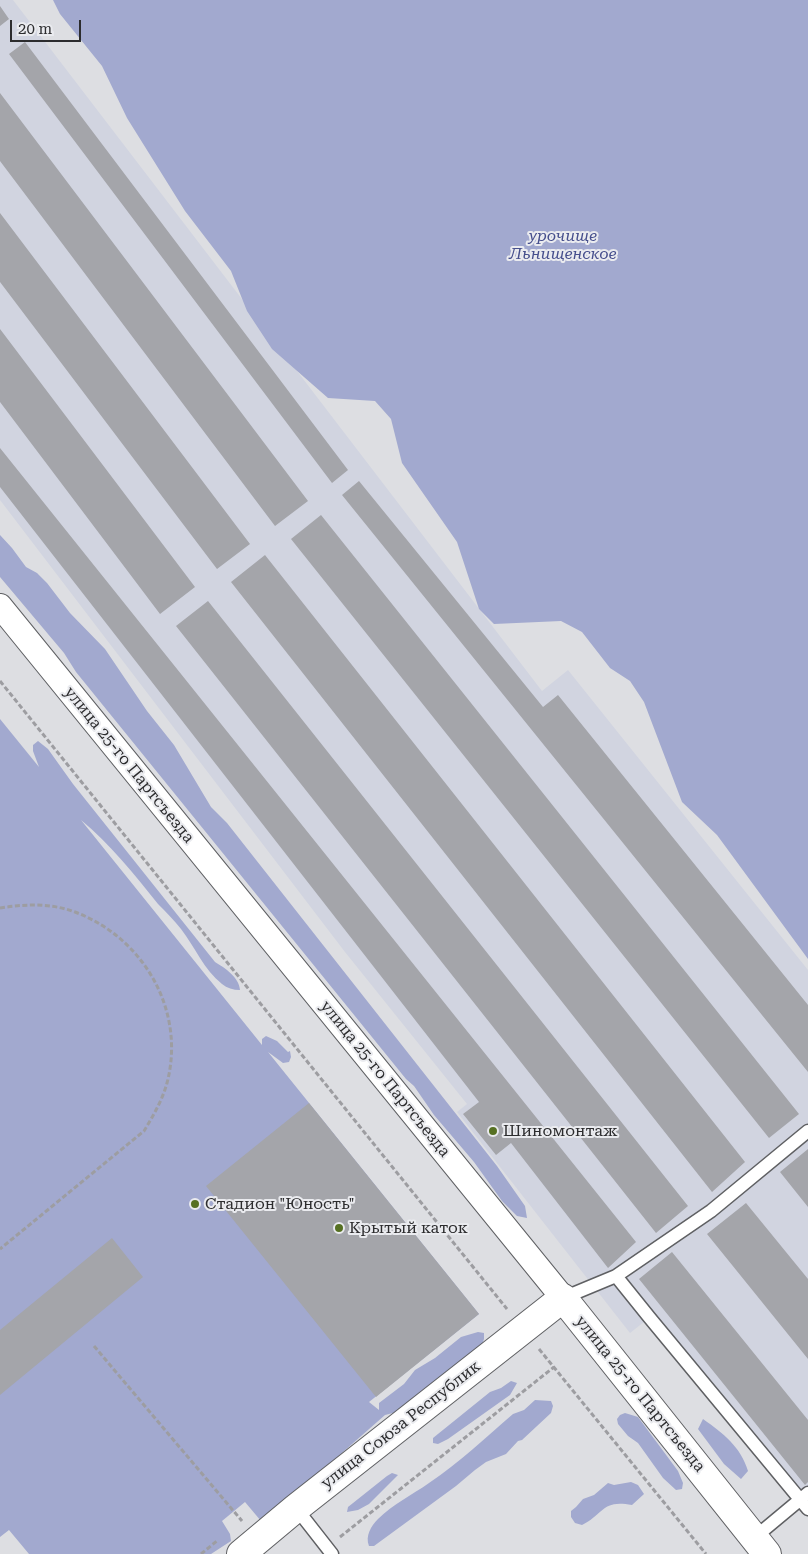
<!DOCTYPE html>
<html>
<head>
<meta charset="utf-8">
<style>
  body { margin:0 }
  #map { position:relative; width:808px; height:1554px; overflow:hidden; background:#dddee2; font-family:"Roboto Serif",serif }
  canvas { display:block }
  .scale { position:absolute; left:10px; top:20px; width:71px; height:22px; box-sizing:border-box; border:2px solid #2c2c2e; border-top:0; padding-left:6px; font-size:15px; line-height:18px; white-space:nowrap; color:#2c2c2e; -webkit-text-stroke:4px #eaebef; paint-order:stroke }
</style>
</head>
<body>
<div id="map">
<canvas width="808" height="1554"></canvas>
<div class="scale">20 m</div>
</div>
<script>
const c = document.querySelector('canvas').getContext('2d');
c.lineJoin = 'round';
function fill(path, color) { c.fillStyle = color; c.fill(path, 'evenodd'); }
function strokePath(path, color, width, dash) { c.strokeStyle = color; c.lineWidth = width; c.lineCap = dash ? 'butt' : 'round'; c.setLineDash(dash || []); c.stroke(path); }
function drawText(font, color, halo, rows, align = 'center') {
  c.font = font + ' "Roboto Serif",serif'; c.lineWidth = 4; c.setLineDash([]); c.textBaseline = 'middle'; c.strokeStyle = halo; c.fillStyle = color; for (const [text, x, y, turn = 0] of rows) {
    c.save(); c.translate(x, y); c.rotate((+turn || 0) * Math.PI / 180); c.textAlign = isNaN(turn) ? turn : align; if (halo) c.strokeText(text, 0, 0); c.fillText(text, 0, 0); c.restore();
  }
}
const built = new Path2D(`
  M0,0H13L542,691L568,670L808,970V1513L649,1318L630,1333L457,1112L467,1104L345,952L0,500Z`);
const green = new Path2D(`
  M53,0H808V959L717,835L682,802L644,702L630,681L610,668L582,632L561,621L494,624L479,609L457,542L402,463L391,419L375,401L328,398L272,349L247,311L231,271L185,211L127,118L102,66L60,14Z
  M0,535L12,548L26,567L37,573L47,583L70,613L105,649L147,711L174,745L211,807L227,823L497,1166L525,1206L527,1218L517,1216L502,1201L474,1162L434,1115L414,1086L406,1079L76,672L64,653L0,577Z
  M0,719L39,767L33,751V745L38,741L48,749L73,784L215,962C225,968 239,977 240,990C233,990 227,988 222,984C204,970 195,947 181,929C174,920 166,912 158,904C134,874 110,844 81,820L262,1045V1039L266,1036L277,1041L288,1052L290,1051L291,1057L289,1062L283,1063L268,1052L479,1314L369,1402L379,1410V1403L404,1384L415,1370L435,1358L461,1337L478,1332L484,1333V1339L482,1345L397,1412L385,1415L301,1489L261,1521L245,1502L222,1521L230,1534L231,1541L211,1554H29L9,1530L0,1537Z
  M511,1381L517,1383L510,1395L448,1439L438,1444L433,1443V1438L490,1392L501,1388Z
  M535,1400L551,1401L553,1406L551,1413L522,1440L518,1441L506,1454L486,1462L475,1470L456,1486L374,1546H369C365,1536 371,1526 378,1519C393,1504 412,1495 429,1483C459,1463 486,1437 513,1414L524,1410Z
  M625,1413L638,1417L678,1471L683,1483L682,1489L676,1490L663,1478L638,1443L628,1436L618,1424L617,1419L620,1415Z
  M703,1419C723,1433 741,1447 748,1471L741,1479L724,1464L698,1429Z
  M392,1473L398,1475L369,1504L358,1510L347,1512L348,1507L387,1476Z
  M631,1482L638,1485L644,1494L632,1505C602,1499 604,1514 582,1525L575,1523L571,1517V1511L576,1507L583,1499L594,1495L608,1483L614,1485Z`);
const building = new Path2D(`
  M0,6L9,19L0,26Z
  M25,42L348,470L332,483L9,54Z
  M0,93L308,501L275,526L0,161Z
  M0,213L250,544L217,569L0,282Z
  M0,329L195,587L160,614L0,402Z
  M0,448L636,1242L608,1268L511,1143L496,1155L463,1114L479,1102L0,487Z
  M359,481L543,707L558,695L808,1005V1072L342,495Z
  M321,515L799,1114L769,1138L291,539Z
  M265,555L745,1162L712,1192L231,582Z
  M208,601L688,1206L656,1233L176,626Z
  M309,1103L479,1314L376,1397L206,1186Z
  M808,1149V1207L780,1172Z
  M746,1203L808,1279V1359L707,1234Z
  M112,1238L143,1277L0,1395V1330Z
  M672,1252L808,1420V1482L805,1485L639,1279Z`);
const path = new Path2D(`
  M0,681L507,1309
  M0,908C25,904 51,903 75,912C144,938 186,1011 167,1083C162,1101 153,1116 144,1131L0,1249
  M94,1346L242,1521
  M539,1349L706,1554
  M340,1537L554,1367
  M201,1554L218,1540`);
const service = new Path2D(`
  M616,1276L649,1317L808,1509
  M563,1298L616,1276L711,1211L808,1131
  M296,1508L332,1554
  M754,1538L808,1493`);
const minor = new Path2D(`
  M0,606L563,1298`);
const tertiary = new Path2D(`
  M241,1554L296,1508L563,1298L767,1554`);
const markers = [
  [493,1131,5,"#567022"],
  [195,1204,5,"#567022"],
  [339,1228,5,"#567022"]
];
const parkNames = [
  ["урочище",563,236],
  ["Льнищенское",563,254]
];
const streetNames = [
  ["улица 25-го Партсъезда",129,765,51],
  ["улица 25-го Партсъезда",385,1079,51],
  ["улица 25-го Партсъезда",640,1394,51],
  ["улица Союза Республик",401,1425,-38]
];
const poiNames = [
  ["Шиномонтаж",503,1131],
  ["Стадион \"Юность\"",205,1204],
  ["Крытый каток",349,1228]
];
fill(built, '#d1d4e0');
fill(green, '#a2a9cf');
fill(building, '#a4a5aa');
strokePath(service, '#5f6063', 15);
strokePath(minor, '#5f6063', 26);
strokePath(tertiary, '#5f6063', 30);
strokePath(path, '#9d9da1', 3, [5, 2.5]);
strokePath(service, '#fff', 12);
strokePath(minor, '#fff', 24);
strokePath(tertiary, '#fff', 28);
for (const [x, y, r, color] of markers) { const dot = new Path2D(); dot.arc(x, y, r, 0, 2 * Math.PI); c.fillStyle = color; c.fill(dot); strokePath(dot, '#eaebef', 2); }
drawText('italic 16px', '#464f8d', '#eaebef', parkNames);
drawText('16px', '#2c2c2e', '#eaebef', streetNames);
drawText('16px', '#2c2c2e', '#eaebef', poiNames, 'left');
</script>
</body>
</html>
